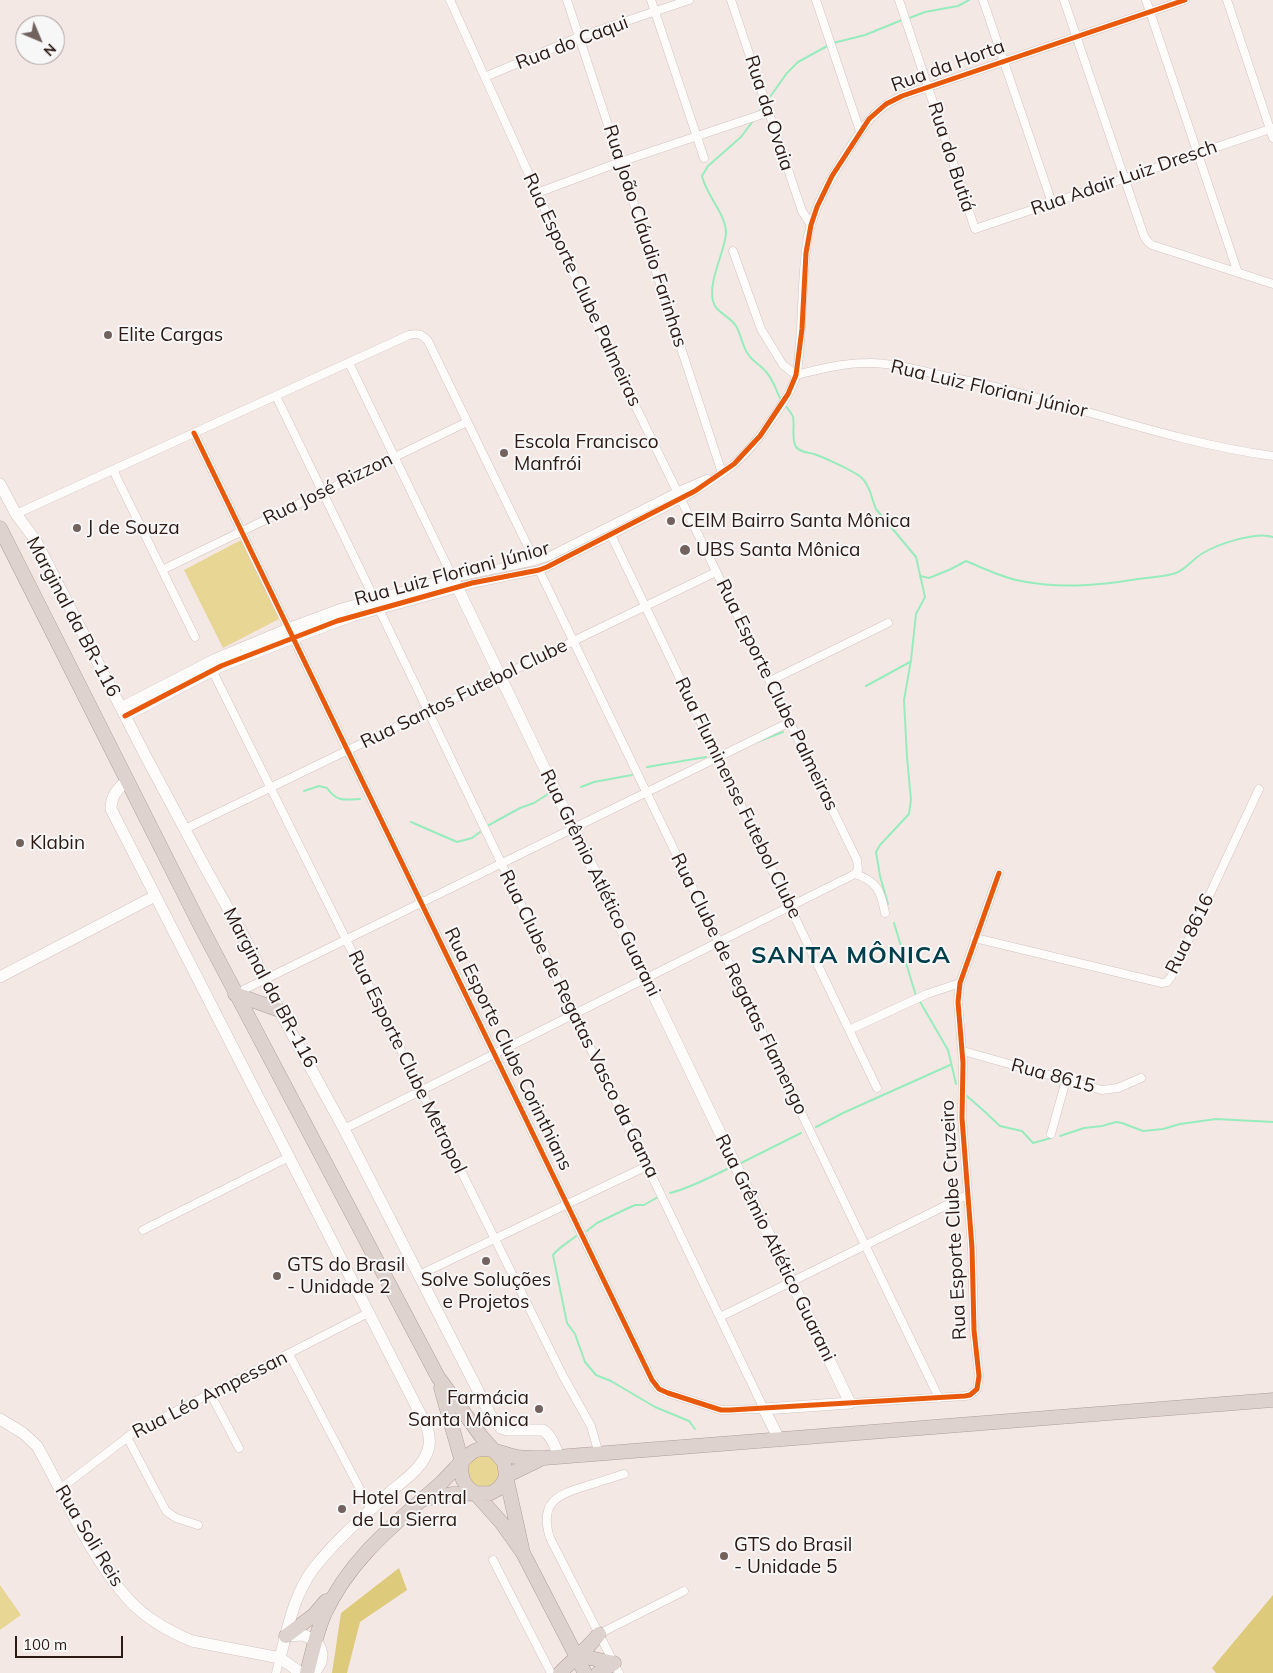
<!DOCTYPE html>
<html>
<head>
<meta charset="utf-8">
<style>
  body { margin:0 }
  #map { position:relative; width:1273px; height:1673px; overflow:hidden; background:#f4e8e5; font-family:Mulish,sans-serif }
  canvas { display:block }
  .north { position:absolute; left:15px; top:15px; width:50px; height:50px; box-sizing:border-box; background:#f7f7f7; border:1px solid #a69f9d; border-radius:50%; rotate:135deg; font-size:14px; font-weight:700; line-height:20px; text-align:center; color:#2c1a15 }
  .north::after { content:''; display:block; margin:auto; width:18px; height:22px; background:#72625e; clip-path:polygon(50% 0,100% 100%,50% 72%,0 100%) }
  .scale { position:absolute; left:15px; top:1636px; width:108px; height:22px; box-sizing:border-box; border:2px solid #2c1a15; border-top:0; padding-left:6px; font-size:15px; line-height:18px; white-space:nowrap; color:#2c1a15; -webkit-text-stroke:4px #f7f7f7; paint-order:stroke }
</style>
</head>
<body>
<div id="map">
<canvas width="1273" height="1673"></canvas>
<div class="north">N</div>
<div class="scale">100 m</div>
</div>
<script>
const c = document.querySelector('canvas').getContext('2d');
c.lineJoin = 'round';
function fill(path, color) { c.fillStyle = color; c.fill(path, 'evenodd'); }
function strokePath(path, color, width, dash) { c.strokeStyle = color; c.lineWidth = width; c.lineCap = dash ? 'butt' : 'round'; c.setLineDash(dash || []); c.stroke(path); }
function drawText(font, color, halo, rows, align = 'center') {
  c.font = font + ' Mulish,sans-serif'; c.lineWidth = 4; c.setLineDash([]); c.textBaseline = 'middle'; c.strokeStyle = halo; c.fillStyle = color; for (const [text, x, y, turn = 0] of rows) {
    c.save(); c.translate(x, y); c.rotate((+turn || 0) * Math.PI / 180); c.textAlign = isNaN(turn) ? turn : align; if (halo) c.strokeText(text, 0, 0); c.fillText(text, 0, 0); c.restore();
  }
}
const green = new Path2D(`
  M241,540L281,618L223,648L184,570Z
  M478,1455C493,1456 497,1459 501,1473L496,1484L480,1489L467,1479L468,1463Z
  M0,1585L21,1615L0,1630Z`);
const forest = new Path2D(`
  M399,1568L407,1590L360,1622L347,1673H332L341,1613Z
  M1273,1595V1673H1216L1212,1668Z`);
const stream = new Path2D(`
  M907,19L925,12L958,6L969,0
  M833,43L865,35L902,20
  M767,101L787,73L798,62L829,45
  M758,113L764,105
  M753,121L741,137L708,166L702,176C706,195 726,214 726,233C725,252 708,280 713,301C715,312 730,316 736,326C741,334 742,346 748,354C752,361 762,366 767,373C774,381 776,391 781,400
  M784,404C787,408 791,412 793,417C795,426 791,439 796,447C801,453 807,452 814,454C823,457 856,472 862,478C871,487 871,498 876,509L916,557L925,597L916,614L911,660L904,700L907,757L911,800L909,814L880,845L876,852L880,876L888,904
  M920,576L929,578L951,569L966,561C983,568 999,576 1016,580C1057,589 1097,586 1138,579C1150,577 1164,577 1176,573C1186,569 1194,558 1203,553C1218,544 1257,531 1273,537
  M866,686L910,662
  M757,742L783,732
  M647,767L706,757
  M581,787L594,782L632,775
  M304,791L319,786L327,788C337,802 344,800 360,799
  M411,822L457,842L472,838L480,832
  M489,825L520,808L534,803L548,794
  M894,923L916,996
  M919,1000L948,1050L956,1084
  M967,1096L984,1111L1000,1126L1022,1131L1033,1143L1051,1138
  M816,1127L843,1113L950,1065
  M1060,1136L1084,1128L1102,1126L1116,1122L1122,1123L1143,1131L1163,1129L1180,1124L1216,1119L1273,1122
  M741,1163L801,1133
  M670,1193C690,1188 709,1178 727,1169
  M587,1231L597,1223L624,1210L635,1205H644L658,1197
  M576,1236C569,1242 559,1247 553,1255L567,1323L575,1334L585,1362L596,1375L611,1381L655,1407L689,1421L695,1429`);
const street = new Path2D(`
  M450,0L612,358L857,860L858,870L855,874
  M567,0L722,473
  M651,0L704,158
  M731,0L802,211L811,225
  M816,0L860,131
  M899,0L975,229L1273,128
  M983,0L1052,203
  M1064,0L1144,236L1148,242L1152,245L1273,284
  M1146,0L1238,273
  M1227,0L1273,138
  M485,77L579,37L689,0
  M537,193L620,162L769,112
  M733,251L761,329L783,365L796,375
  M349,363L453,578L535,561L550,556L677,492L707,479
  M796,375C820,369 843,363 867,363C891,362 925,372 949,377C1059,398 1162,441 1273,456
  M276,396L375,600
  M194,433L652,1380L659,1389L668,1393L721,1410L764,1409L379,609
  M113,470L195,637
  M16,514L409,335C418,333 422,334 428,341L535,561
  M611,535L877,1088
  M162,570L467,422
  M539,570L939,1398
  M457,587L539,570L547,567C579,551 611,535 642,519C674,503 705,487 733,465C752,449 767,427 781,406C787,397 793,386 796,376C799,365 799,353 800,342C803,307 802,270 808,236C815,204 831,178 848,151C862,127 876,107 902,96L1185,0
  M212,670L563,1376L591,1426L599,1454
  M770,681L888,623
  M185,829L716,572
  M855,874C877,881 881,891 885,913
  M975,938L1162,983L1167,982L1171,977L1259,789
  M235,994L790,722
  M849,1030L927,994L960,983
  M963,1051L1102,1090L1118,1088L1141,1078
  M344,1129L855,874
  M1051,1134L1066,1080
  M143,1230L289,1157
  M419,1275L647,1166
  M720,1317L967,1195
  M289,1354L371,1510
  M210,1393L239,1448
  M850,1403L965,1396L970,1395L977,1389L979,1376L974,1330L972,1248L962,1118L963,1063L958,1002L960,983L999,873
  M127,1437L166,1511L176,1518L198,1525
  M60,1489L133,1433L368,1313
  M493,1560L551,1673
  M599,1634L684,1591
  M276,1673L280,1658
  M619,1673L550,1538C539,1503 556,1495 586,1486C599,1482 611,1478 624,1474`);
const secondary = new Path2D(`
  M0,484L16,514L36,541L144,753L206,869L249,946L279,1010L344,1129L491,1416L501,1428L507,1430H543C552,1436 555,1447 559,1457
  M121,708L216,659L288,629L342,609L453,578L850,1403L764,1409L779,1439
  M125,716L221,666L293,638L352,616L457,587
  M126,781C117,790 111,796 111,809L427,1427C430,1438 431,1447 425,1457C418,1471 402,1482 390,1492C364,1516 336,1540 314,1568C294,1594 288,1627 280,1658
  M0,977L155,896
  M0,1419L23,1433L37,1446C66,1497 88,1554 128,1599C145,1618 168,1631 192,1641L280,1658L298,1671L307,1673L317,1669L321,1662L322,1654L320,1647L315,1640L303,1635L286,1636`);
const highway = new Path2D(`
  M0,528L199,923L438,1377L481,1436L504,1462L506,1476L523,1553
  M235,994L279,1010
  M441,1388L462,1462L461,1471L463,1480L468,1488L475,1493L501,1522L523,1553L585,1673
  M506,1476L539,1460
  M424,1499L453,1494L491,1493L498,1489L503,1483L506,1476
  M286,1636L314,1615L326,1601
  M576,1655L614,1663
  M307,1673C312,1654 316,1634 324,1615C350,1558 396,1523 441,1483C450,1475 468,1452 477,1450C489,1446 505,1455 517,1457C526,1458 535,1458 544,1458L1273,1400
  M560,1673C572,1660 588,1649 599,1634
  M598,1673L614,1663`);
const cycleway = new Path2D(`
  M194,433L652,1380L659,1389L668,1393L721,1410H730L965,1396L970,1395L977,1389L979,1376L974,1330L972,1248L962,1118L963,1063L958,1002L960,983L999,873
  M125,716L221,666L337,621L472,583L539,570L547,567L695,491L734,464L760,436L788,394L796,375L802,329L806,253L811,225L817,207L832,176L869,119L886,104L902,96L1185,0`);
const markers = [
  [108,335,5,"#72625e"],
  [504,453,5,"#72625e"],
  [671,521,5,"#72625e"],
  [77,528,5,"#72625e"],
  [685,550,6,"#72625e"],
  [20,843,5,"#72625e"],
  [486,1261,5,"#72625e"],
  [277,1276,5,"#72625e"],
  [539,1409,5,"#72625e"],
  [342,1509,5,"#72625e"],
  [724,1556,5,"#72625e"]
];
const streetNames = [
  ["Rua do Caqui",572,43,-21],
  ["Rua da Horta",948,66,-20],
  ["Rua da Ovaia",769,113,72],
  ["Rua do Butiá",951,157,72],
  ["Rua Adair Luiz Dresch",1124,178,-19],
  ["Rua João Cláudio Farinhas",645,236,72],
  ["Rua Esporte Clube Palmeiras",582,290,65],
  ["Rua Luiz Floriani Júnior",989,389,13],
  ["Rua José Rizzon",328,489,-26],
  ["Rua Luiz Floriani Júnior",452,574,-15],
  ["Marginal da BR-116",73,617,62],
  ["Rua Santos Futebol Clube",464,694,-26],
  ["Rua Esporte Clube Palmeiras",777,695,64],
  ["Rua Fluminense Futebol Clube",738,798,64],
  ["Rua Grêmio Atlético Guarani",600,883,64],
  ["Rua 8616",1190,934,-64],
  ["Rua Clube de Regatas Flamengo",739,984,64],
  ["Marginal da BR-116",270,988,62],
  ["Rua Clube de Regatas Vasco da Gama",579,1024,64],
  ["Rua Esporte Clube Corinthians",508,1049,64],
  ["Rua Esporte Clube Metropol",407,1062,64],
  ["Rua 8615",1053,1076,15],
  ["Rua Esporte Clube Cruzeiro",954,1220,-93],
  ["Rua Grêmio Atlético Guarani",775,1248,64],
  ["Rua Léo Ampessan",210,1395,-27],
  ["Rua Soli Reis",89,1536,59]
];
const poiNames = [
  ["Elite Cargas",118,335],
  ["Escola Francisco",514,442],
  ["Manfrói",514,464],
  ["CEIM Bairro Santa Mônica",681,521],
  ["J de Souza",87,528],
  ["UBS Santa Mônica",696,550],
  ["Klabin",30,843],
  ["GTS do Brasil",287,1265],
  ["- Unidade 2",287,1287],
  ["Solve Soluções",486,1280,"center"],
  ["e Projetos",486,1302,"center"],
  ["Farmácia",529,1398,"right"],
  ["Santa Mônica",529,1420,"right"],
  ["Hotel Central",352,1498],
  ["de La Sierra",352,1520],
  ["GTS do Brasil",734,1545],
  ["- Unidade 5",734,1567]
];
const districtNames = [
  ["SANTA MÔNICA",851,956]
];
fill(green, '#e8d695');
fill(forest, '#ddca7b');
strokePath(stream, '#97ecbd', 2);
strokePath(street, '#d2c4c0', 9);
strokePath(secondary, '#d2c4c0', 12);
strokePath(highway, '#af9d98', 15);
strokePath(street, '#fdfcfb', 8);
strokePath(secondary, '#fdfcfb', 11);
strokePath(highway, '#ded2ce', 14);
strokePath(cycleway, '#e8590c', 5);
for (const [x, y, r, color] of markers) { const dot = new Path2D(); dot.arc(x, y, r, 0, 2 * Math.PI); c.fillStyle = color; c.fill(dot); strokePath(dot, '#f7f7f7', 2); }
drawText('19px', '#2c1a15', '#f7f7f7', streetNames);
drawText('19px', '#2c1a15', '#f7f7f7', poiNames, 'left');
c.letterSpacing = '1px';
drawText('bold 24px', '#003e4b', '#f7f7f7', districtNames);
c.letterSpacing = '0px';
</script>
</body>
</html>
